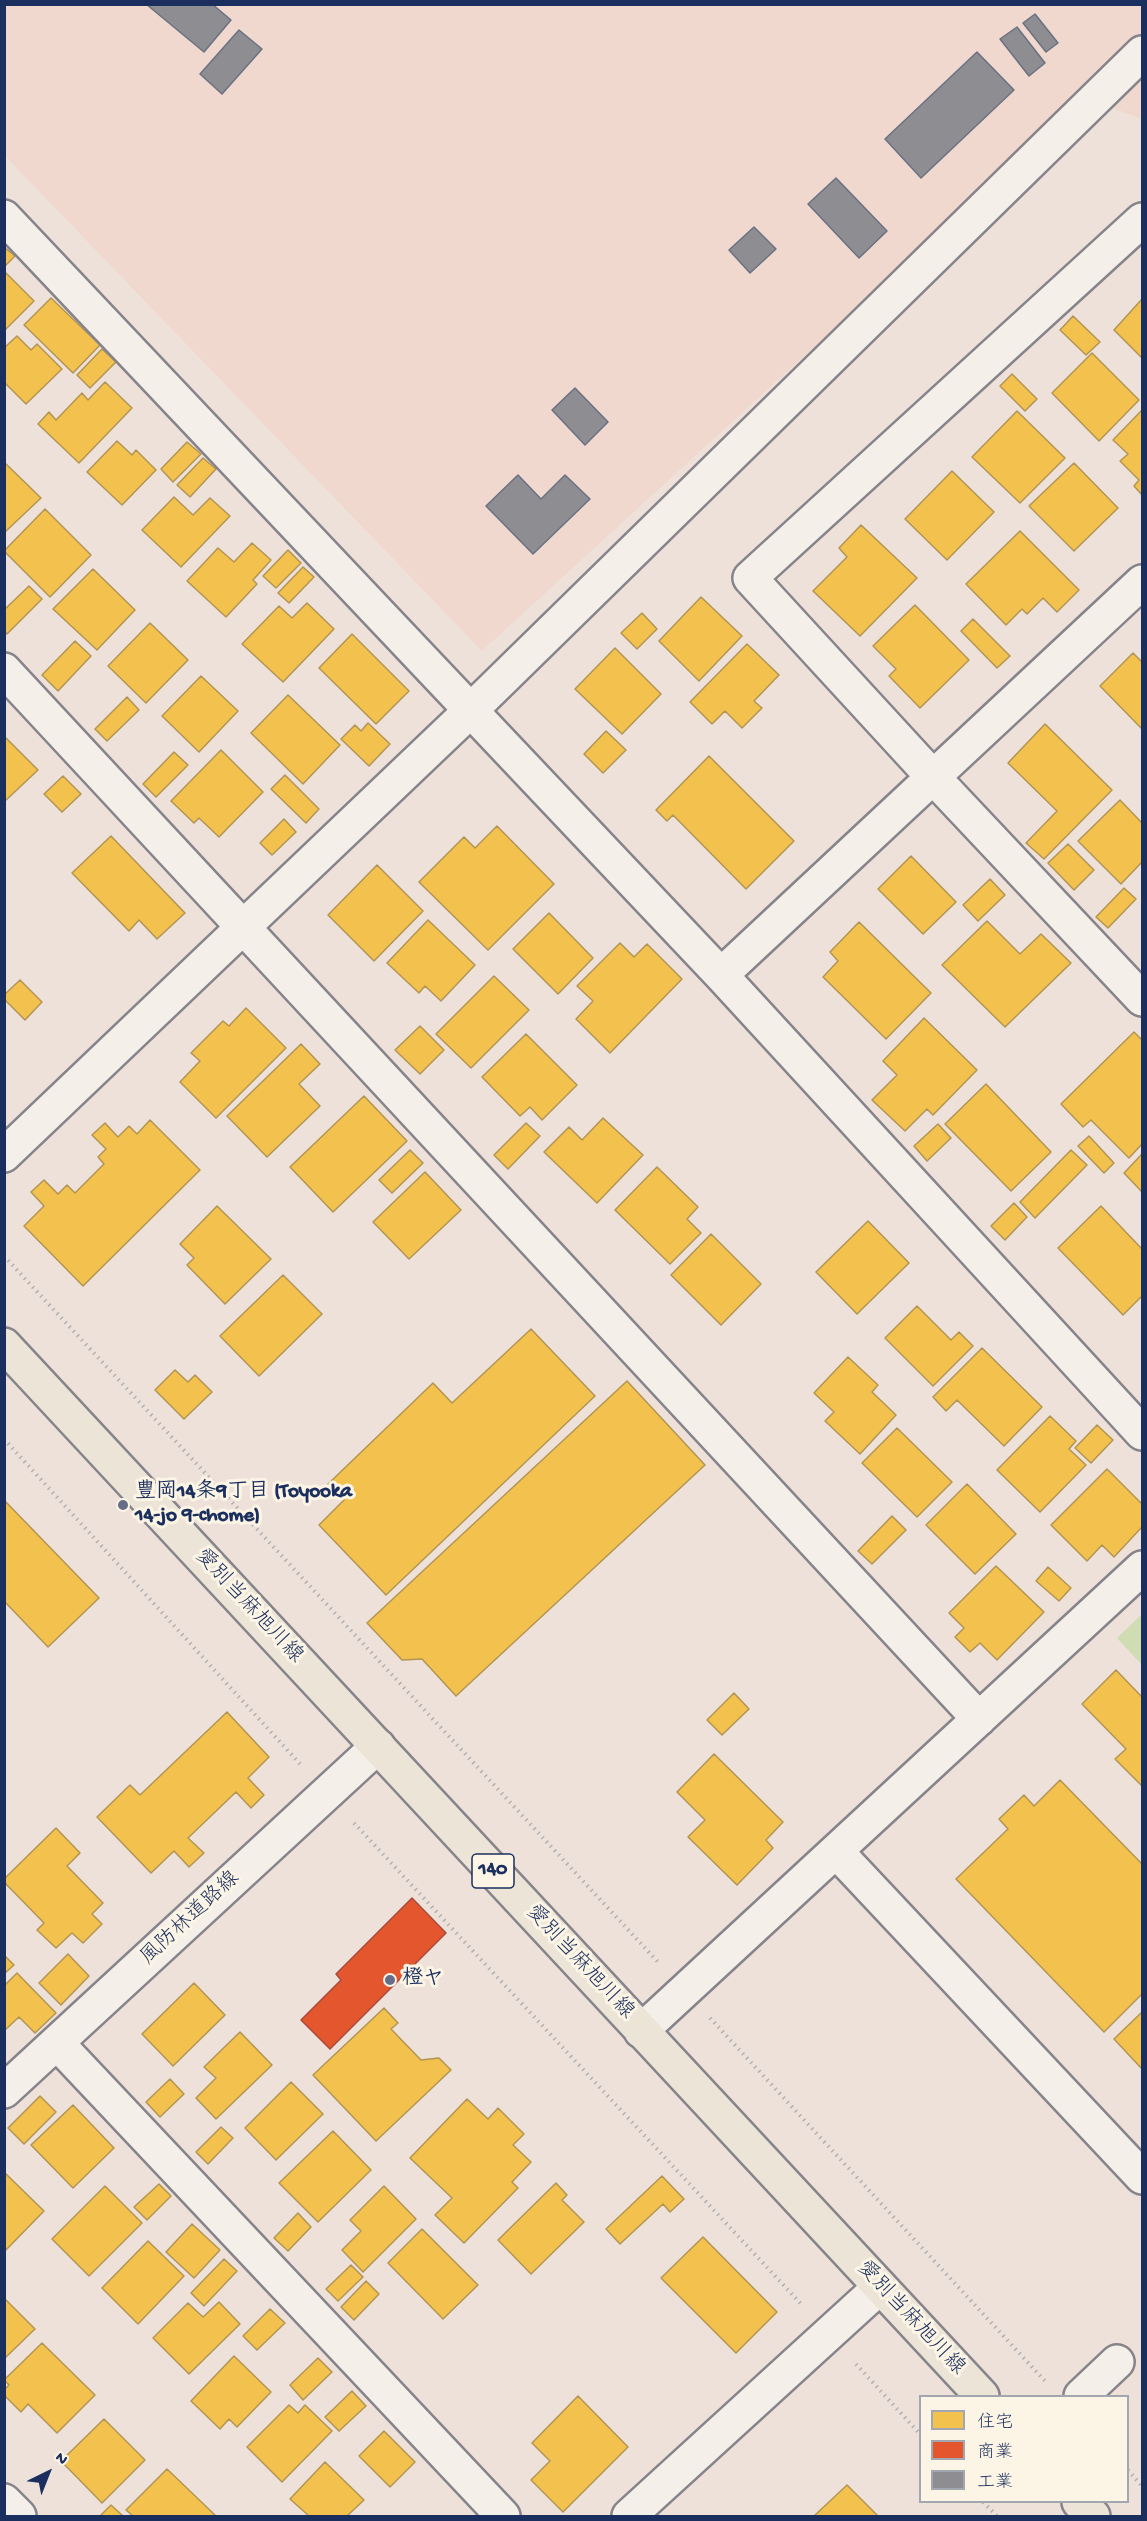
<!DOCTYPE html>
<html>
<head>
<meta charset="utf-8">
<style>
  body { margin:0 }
  #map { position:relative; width:1147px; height:2521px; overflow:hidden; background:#eee1da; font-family:"Gochi Hand","Klee One",sans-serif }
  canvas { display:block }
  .frame { position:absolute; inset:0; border:6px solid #1b2f5e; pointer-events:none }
  .legend { position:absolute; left:919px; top:2395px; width:210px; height:108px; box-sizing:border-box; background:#fcf5e5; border:2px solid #a2a6af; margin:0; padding:8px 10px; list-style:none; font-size:18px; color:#1b2f5e }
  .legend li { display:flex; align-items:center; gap:12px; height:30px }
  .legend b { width:30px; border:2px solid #a2a6af }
  .north { position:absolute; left:18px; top:2443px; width:60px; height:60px; -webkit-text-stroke:4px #fcf5e5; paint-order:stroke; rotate:43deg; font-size:16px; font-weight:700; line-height:24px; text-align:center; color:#1b2f5e }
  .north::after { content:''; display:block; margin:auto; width:21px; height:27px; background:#1b2f5e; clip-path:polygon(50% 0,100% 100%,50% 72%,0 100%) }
</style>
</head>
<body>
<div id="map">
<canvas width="1147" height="2521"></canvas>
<div class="frame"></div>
<ul class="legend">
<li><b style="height:16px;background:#f2c14e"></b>住宅</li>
<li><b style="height:16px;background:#e4572e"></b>商業</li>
<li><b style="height:16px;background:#8d8d92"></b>工業</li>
</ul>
<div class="north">N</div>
</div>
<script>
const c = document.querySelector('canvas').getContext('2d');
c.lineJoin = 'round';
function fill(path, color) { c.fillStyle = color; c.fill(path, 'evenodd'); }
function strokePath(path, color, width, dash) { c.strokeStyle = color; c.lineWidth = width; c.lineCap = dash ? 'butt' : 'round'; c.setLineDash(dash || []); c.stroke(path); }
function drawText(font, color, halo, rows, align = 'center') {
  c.font = font + ' "Gochi Hand","Klee One",sans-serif'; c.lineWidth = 6; c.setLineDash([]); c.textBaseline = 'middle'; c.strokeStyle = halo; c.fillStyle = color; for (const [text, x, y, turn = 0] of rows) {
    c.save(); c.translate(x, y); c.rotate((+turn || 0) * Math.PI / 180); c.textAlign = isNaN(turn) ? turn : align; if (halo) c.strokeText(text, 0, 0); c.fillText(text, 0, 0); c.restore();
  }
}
const built = new Path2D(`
  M5,5H1142V119L1086,98L482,651L5,156Z`);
const green = new Path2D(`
  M1142,1614V1665L1117,1638Z`);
const homes = new Path2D(`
  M4,247L15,256L4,267Z
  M6,273L34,301L4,331V275Z
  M51,298L100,345L73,373L24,325Z
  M1142,299V358L1114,330Z
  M1073,316L1100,342L1086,355L1060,330Z
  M17,336L31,350L37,344L62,369L26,404L4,382V348Z
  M102,349L116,362L90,388L77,375Z
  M1092,353L1139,400L1099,441L1052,393Z
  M1012,374L1037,399L1025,411L1000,386Z
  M105,382L132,408L79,463L38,424L49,412L56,420L82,393L88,400Z
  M1142,410V495L1134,486L1139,480L1120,461L1128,454L1113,440Z
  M1017,411L1065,458L1020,503L972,457Z
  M117,441L132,455L136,450L156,470L122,505L87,472Z
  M187,442L201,454L173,482L161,469Z
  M203,458L216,469L190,497L177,485Z
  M4,462L41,498L4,533Z
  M1074,463L1118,508L1074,551L1029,506Z
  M952,471L994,512L947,560L905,519Z
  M174,497L193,515L210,498L230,516L181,567L142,530Z
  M45,509L91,555L50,597L4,551Z
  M861,525L917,578L860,636L813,591L847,557L839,548Z
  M1020,531L1079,590L1057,612L1043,598L1027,614L1022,609L1006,625L966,584Z
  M252,543L271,560L253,580L257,584L226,617L187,581L218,548L234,562Z
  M288,550L301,563L276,588L263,576Z
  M303,567L314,577L289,603L278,593Z
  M93,569L135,610L97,650L53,609Z
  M29,586L42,599L7,634L4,631V610Z
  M701,597L742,636L699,681L659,641Z
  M307,603L334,629L283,682L242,644L279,606L292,618Z
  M915,605L969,660L920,708L889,676L896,669L873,646Z
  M642,613L657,629L637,649L621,633Z
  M973,619L1010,656L997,668L961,631Z
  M150,623L188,660L146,703L108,666Z
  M352,634L409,691L376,724L319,668Z
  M75,641L91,656L58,691L42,675Z
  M747,644L779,675L754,701L762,708L742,728L725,711L712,724L690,702Z
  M615,648L661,694L622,734L575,689Z
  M1133,653L1142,662V729L1100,686Z
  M201,676L238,711L199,752L162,716Z
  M288,695L340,745L303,784L251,733Z
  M127,697L139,710L107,741L95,729Z
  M368,723L390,744L369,766L341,739L355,725L361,731Z
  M1045,724L1112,790L1044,859L1026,843L1057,811L1008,763Z
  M606,731L626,750L603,773L584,754Z
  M4,736L38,770L4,802Z
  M221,750L263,792L219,837L199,818L194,823L171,801Z
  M174,752L188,765L156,797L143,784Z
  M709,756L794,841L746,889L673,815L667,821L656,810Z
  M285,775L319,809L306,823L271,789Z
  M63,776L81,794L62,812L44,794Z
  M1120,800L1142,823V862L1121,884L1078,841Z
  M284,819L296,832L272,855L260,843Z
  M497,826L554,884L488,950L419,882L464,837L475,848Z
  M111,836L185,913L157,939L139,920L129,931L72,873Z
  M1068,844L1094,870L1074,890L1048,863Z
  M911,856L956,902L923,934L878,889Z
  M377,865L423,911L374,961L328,915Z
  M990,879L1005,895L978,921L963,905Z
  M1124,888L1136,899L1108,928L1096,917Z
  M549,913L593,958L558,994L513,949Z
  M428,920L475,965L441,1001L425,986L419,993L387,963Z
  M987,921L1020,954L1041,934L1071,963L1005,1027L942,965Z
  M859,922L931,993L886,1039L823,977L838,961L830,952Z
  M620,943L634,957L647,944L682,979L610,1053L576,1019L593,1001L577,986Z
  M494,976L529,1010L471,1068L436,1034Z
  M20,980L42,1002L25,1020L4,999V995Z
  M246,1008L286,1048L216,1118L180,1082L200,1061L191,1053L223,1021L229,1026Z
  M924,1018L977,1070L933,1115L927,1109L905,1131L872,1100L897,1075L883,1061Z
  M420,1026L444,1050L420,1074L395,1050Z
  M1134,1032L1142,1040V1144L1129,1158L1091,1120L1083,1127L1061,1104Z
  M526,1034L577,1085L542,1120L530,1107L520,1116L482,1077Z
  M301,1044L320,1064L299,1084L320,1106L267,1157L227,1116Z
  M986,1084L1051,1152L1011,1191L945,1124Z
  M364,1096L407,1141L333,1212L290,1167Z
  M603,1118L643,1155L597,1203L544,1152L569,1127L582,1140Z
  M150,1120L200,1170L83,1286L24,1226L44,1206L31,1192L44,1180L58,1194L67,1185L75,1193L104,1164L98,1157L106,1149L92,1135L105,1123L118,1137L129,1126L137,1134Z
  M526,1123L540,1136L508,1169L494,1155Z
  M938,1124L951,1138L927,1161L914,1146Z
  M1089,1136L1114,1163L1104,1173L1078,1146Z
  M410,1150L423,1163L392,1193L379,1180Z
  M1071,1150L1087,1165L1035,1218L1020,1202Z
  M1142,1154V1192L1124,1173Z
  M657,1167L698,1207L687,1219L701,1233L670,1264L615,1210Z
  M425,1172L461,1210L409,1259L373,1222Z
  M1014,1203L1027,1217L1005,1240L991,1226Z
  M217,1206L271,1259L225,1304L187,1265L194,1258L180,1244Z
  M1101,1206L1142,1249V1296L1123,1315L1058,1248Z
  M868,1221L909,1263L857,1314L816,1272Z
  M711,1234L761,1284L721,1325L671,1275Z
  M283,1275L322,1314L259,1376L220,1336Z
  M917,1306L951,1340L959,1332L973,1346L933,1386L885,1338Z
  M531,1329L595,1396L386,1595L319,1525L344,1500L328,1484L433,1383L452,1403Z
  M982,1348L1042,1407L1004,1446L957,1400L946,1411L933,1397Z
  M848,1357L878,1385L872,1392L896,1415L860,1454L825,1421L834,1412L814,1393Z
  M175,1370L188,1382L195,1375L212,1392L184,1419L155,1390Z
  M627,1381L705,1465L456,1696L422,1659L402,1660L367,1623Z
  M1050,1416L1076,1441L1069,1449L1086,1465L1040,1512L997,1470Z
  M1097,1425L1113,1440L1091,1463L1075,1448Z
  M897,1428L952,1482L917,1517L862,1463Z
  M1107,1469L1142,1504V1527L1114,1557L1102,1545L1087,1561L1051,1525Z
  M967,1484L1016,1534L975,1574L926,1525Z
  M4,1500L99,1598L48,1647L4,1601Z
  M892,1516L906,1530L872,1564L858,1551Z
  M996,1566L1044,1612L997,1660L980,1643L970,1652L955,1637L964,1628L949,1613Z
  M1048,1567L1071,1588L1059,1601L1036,1581Z
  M1116,1670L1142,1697V1786L1115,1759L1126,1749L1082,1704Z
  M734,1693L749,1709L722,1735L707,1720Z
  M227,1712L269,1757L248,1778L264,1795L251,1808L236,1792L188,1838L204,1853L189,1867L174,1851L151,1873L97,1817L130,1785L140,1795Z
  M714,1754L783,1822L766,1840L773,1848L737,1885L688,1837L705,1820L677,1792Z
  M1060,1780L1142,1864V1994L1104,2032L956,1879L1008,1829L999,1819L1024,1795L1034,1806Z
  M56,1828L80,1853L67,1866L103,1903L92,1914L102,1924L83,1943L72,1933L56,1948L37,1930L44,1923L4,1882V1879Z
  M68,1954L89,1976L61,2005L39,1983Z
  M4,1955L14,1965L4,1974Z
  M17,1973L56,2013L35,2033L19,2017L4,2031V1986Z
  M194,1983L225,2015L173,2066L142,2034Z
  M384,2008L398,2023L391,2029L421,2060L439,2058L451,2070L376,2141L313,2075Z
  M1142,2012V2069L1114,2039Z
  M240,2032L272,2065L216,2119L196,2098L216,2078L204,2067Z
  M170,2079L184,2094L160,2117L146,2102Z
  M291,2082L323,2114L276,2160L245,2128Z
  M40,2096L56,2112L24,2144L8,2128Z
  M467,2099L488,2119L498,2108L524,2134L513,2145L531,2162L512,2182L518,2188L464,2243L435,2215L452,2198L410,2158Z
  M73,2105L114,2148L73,2188L31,2145Z
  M221,2127L233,2138L208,2164L196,2152Z
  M333,2131L371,2170L318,2222L279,2183Z
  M4,2172L44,2211L4,2252Z
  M662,2176L684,2199L670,2212L663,2204L620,2244L606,2229Z
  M556,2183L567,2195L562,2200L584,2222L531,2274L498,2240Z
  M159,2184L171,2196L147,2220L134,2207Z
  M105,2186L142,2223L89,2276L52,2239Z
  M384,2186L416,2219L363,2272L342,2250L361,2231L350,2220Z
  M298,2213L311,2227L288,2251L274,2238Z
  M192,2224L220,2250L194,2278L166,2252Z
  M422,2229L478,2285L443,2319L388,2263Z
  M703,2237L777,2312L736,2353L661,2278Z
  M148,2241L184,2276L138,2324L102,2288Z
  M224,2259L237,2271L204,2306L191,2293Z
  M351,2265L363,2277L338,2301L326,2289Z
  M366,2281L379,2294L354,2320L341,2307Z
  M4,2298L35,2329L4,2359Z
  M219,2302L240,2324L189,2374L153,2338L188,2303L203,2317Z
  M270,2309L285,2323L257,2350L243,2336Z
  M42,2343L95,2395L57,2433L28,2404L21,2412L4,2395V2390L9,2385L4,2380Z
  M234,2356L271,2392L237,2427L229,2419L220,2429L191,2401Z
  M318,2358L332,2372L303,2400L290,2385Z
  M352,2391L366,2406L339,2431L325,2417Z
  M578,2396L628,2447L563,2512L531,2480L550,2461L532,2443Z
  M289,2405L298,2413L305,2405L332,2431L282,2482L247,2447Z
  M104,2419L145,2460L102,2503L61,2461Z
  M384,2431L415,2462L390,2487L359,2456Z
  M325,2462L364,2500L347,2516H309L290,2499Z
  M167,2469L216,2516H133L126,2510Z
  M847,2485L878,2516H814Z
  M111,2505L123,2516H100Z`);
const shops = new Path2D(`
  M412,1898L446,1933L330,2049L301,2020L341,1980L336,1974Z`);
const industry = new Path2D(`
  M146,4H212L231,20L204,52Z
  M1035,14L1058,43L1046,52L1023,23Z
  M1017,27L1045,63L1029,76L1000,39Z
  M239,30L262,49L222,94L200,74Z
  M977,52L1014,90L921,178L885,139Z
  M836,178L887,231L859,258L808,204Z
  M754,227L776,249L750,273L729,250Z
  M575,388L608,422L585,445L552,410Z
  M518,475L541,499L565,475L590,499L533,554L486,506Z`);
const path = new Path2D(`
  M4,1256L658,1962
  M4,1439L300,1764
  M354,1823L802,2305
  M710,2018L1045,2381
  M856,2364L920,2434
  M1128,2470L1142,2486
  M983,2502L997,2516`);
const minor = new Path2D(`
  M4,217L721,975L1142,1433
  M1142,220L750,578L932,776L1142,999
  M4,670L979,1719
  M721,975L1142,582
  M4,1155L470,711L1142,53
  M836,1851L1142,2177
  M641,2031L1142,1568
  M57,2043L503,2516
  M4,2091L378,1746
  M1081,2396L1117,2362
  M4,2501L19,2516
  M629,2516L880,2287`);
const major = new Path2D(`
  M4,1345L982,2396
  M1079,2502L1093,2516`);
const markers = [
  [123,1505,6,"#656d89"],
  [390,1980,6,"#656d89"]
];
const shields = [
  [493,1871,42]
];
const shieldNames = [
  ["140",493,1871]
];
const poiNames = [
  ["豊岡14条9丁目 (Toyooka",135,1493],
  ["14-jo 9-chome)",135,1517],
  ["橙ヤ",402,1980]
];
const streetNames = [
  ["愛別当麻旭川線",248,1607,47],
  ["風防林道路線",191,1919,-43],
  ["愛別当麻旭川線",579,1963,47],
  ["愛別当麻旭川線",910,2319,47]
];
fill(built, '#f0d8ce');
fill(green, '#d0ddb3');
fill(homes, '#f2c14e');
strokePath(homes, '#b29553', 1.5);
fill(shops, '#e4572e');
strokePath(shops, '#a84b3c', 1.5);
fill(industry, '#8d8d92');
strokePath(industry, '#6b7182', 1.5);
strokePath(minor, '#86848a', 38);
strokePath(major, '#86848a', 38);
strokePath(path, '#b1b1b2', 4, [1.5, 4.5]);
strokePath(minor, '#f4efe9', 33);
strokePath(major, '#ebe4d7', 33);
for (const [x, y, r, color] of markers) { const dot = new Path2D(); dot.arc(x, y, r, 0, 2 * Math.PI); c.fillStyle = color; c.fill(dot); strokePath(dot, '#fcf5e5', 2); }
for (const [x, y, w] of shields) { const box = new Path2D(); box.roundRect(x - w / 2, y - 17, w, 34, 4.5); c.fillStyle = '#fcf5e5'; c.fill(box); strokePath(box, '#1b2f5e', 1.5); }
drawText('bold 20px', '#1b2f5e', null, shieldNames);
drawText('bold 21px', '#1b2f5e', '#fcf5e5', poiNames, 'left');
drawText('21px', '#1b2f5e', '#fcf5e5', streetNames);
</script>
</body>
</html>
